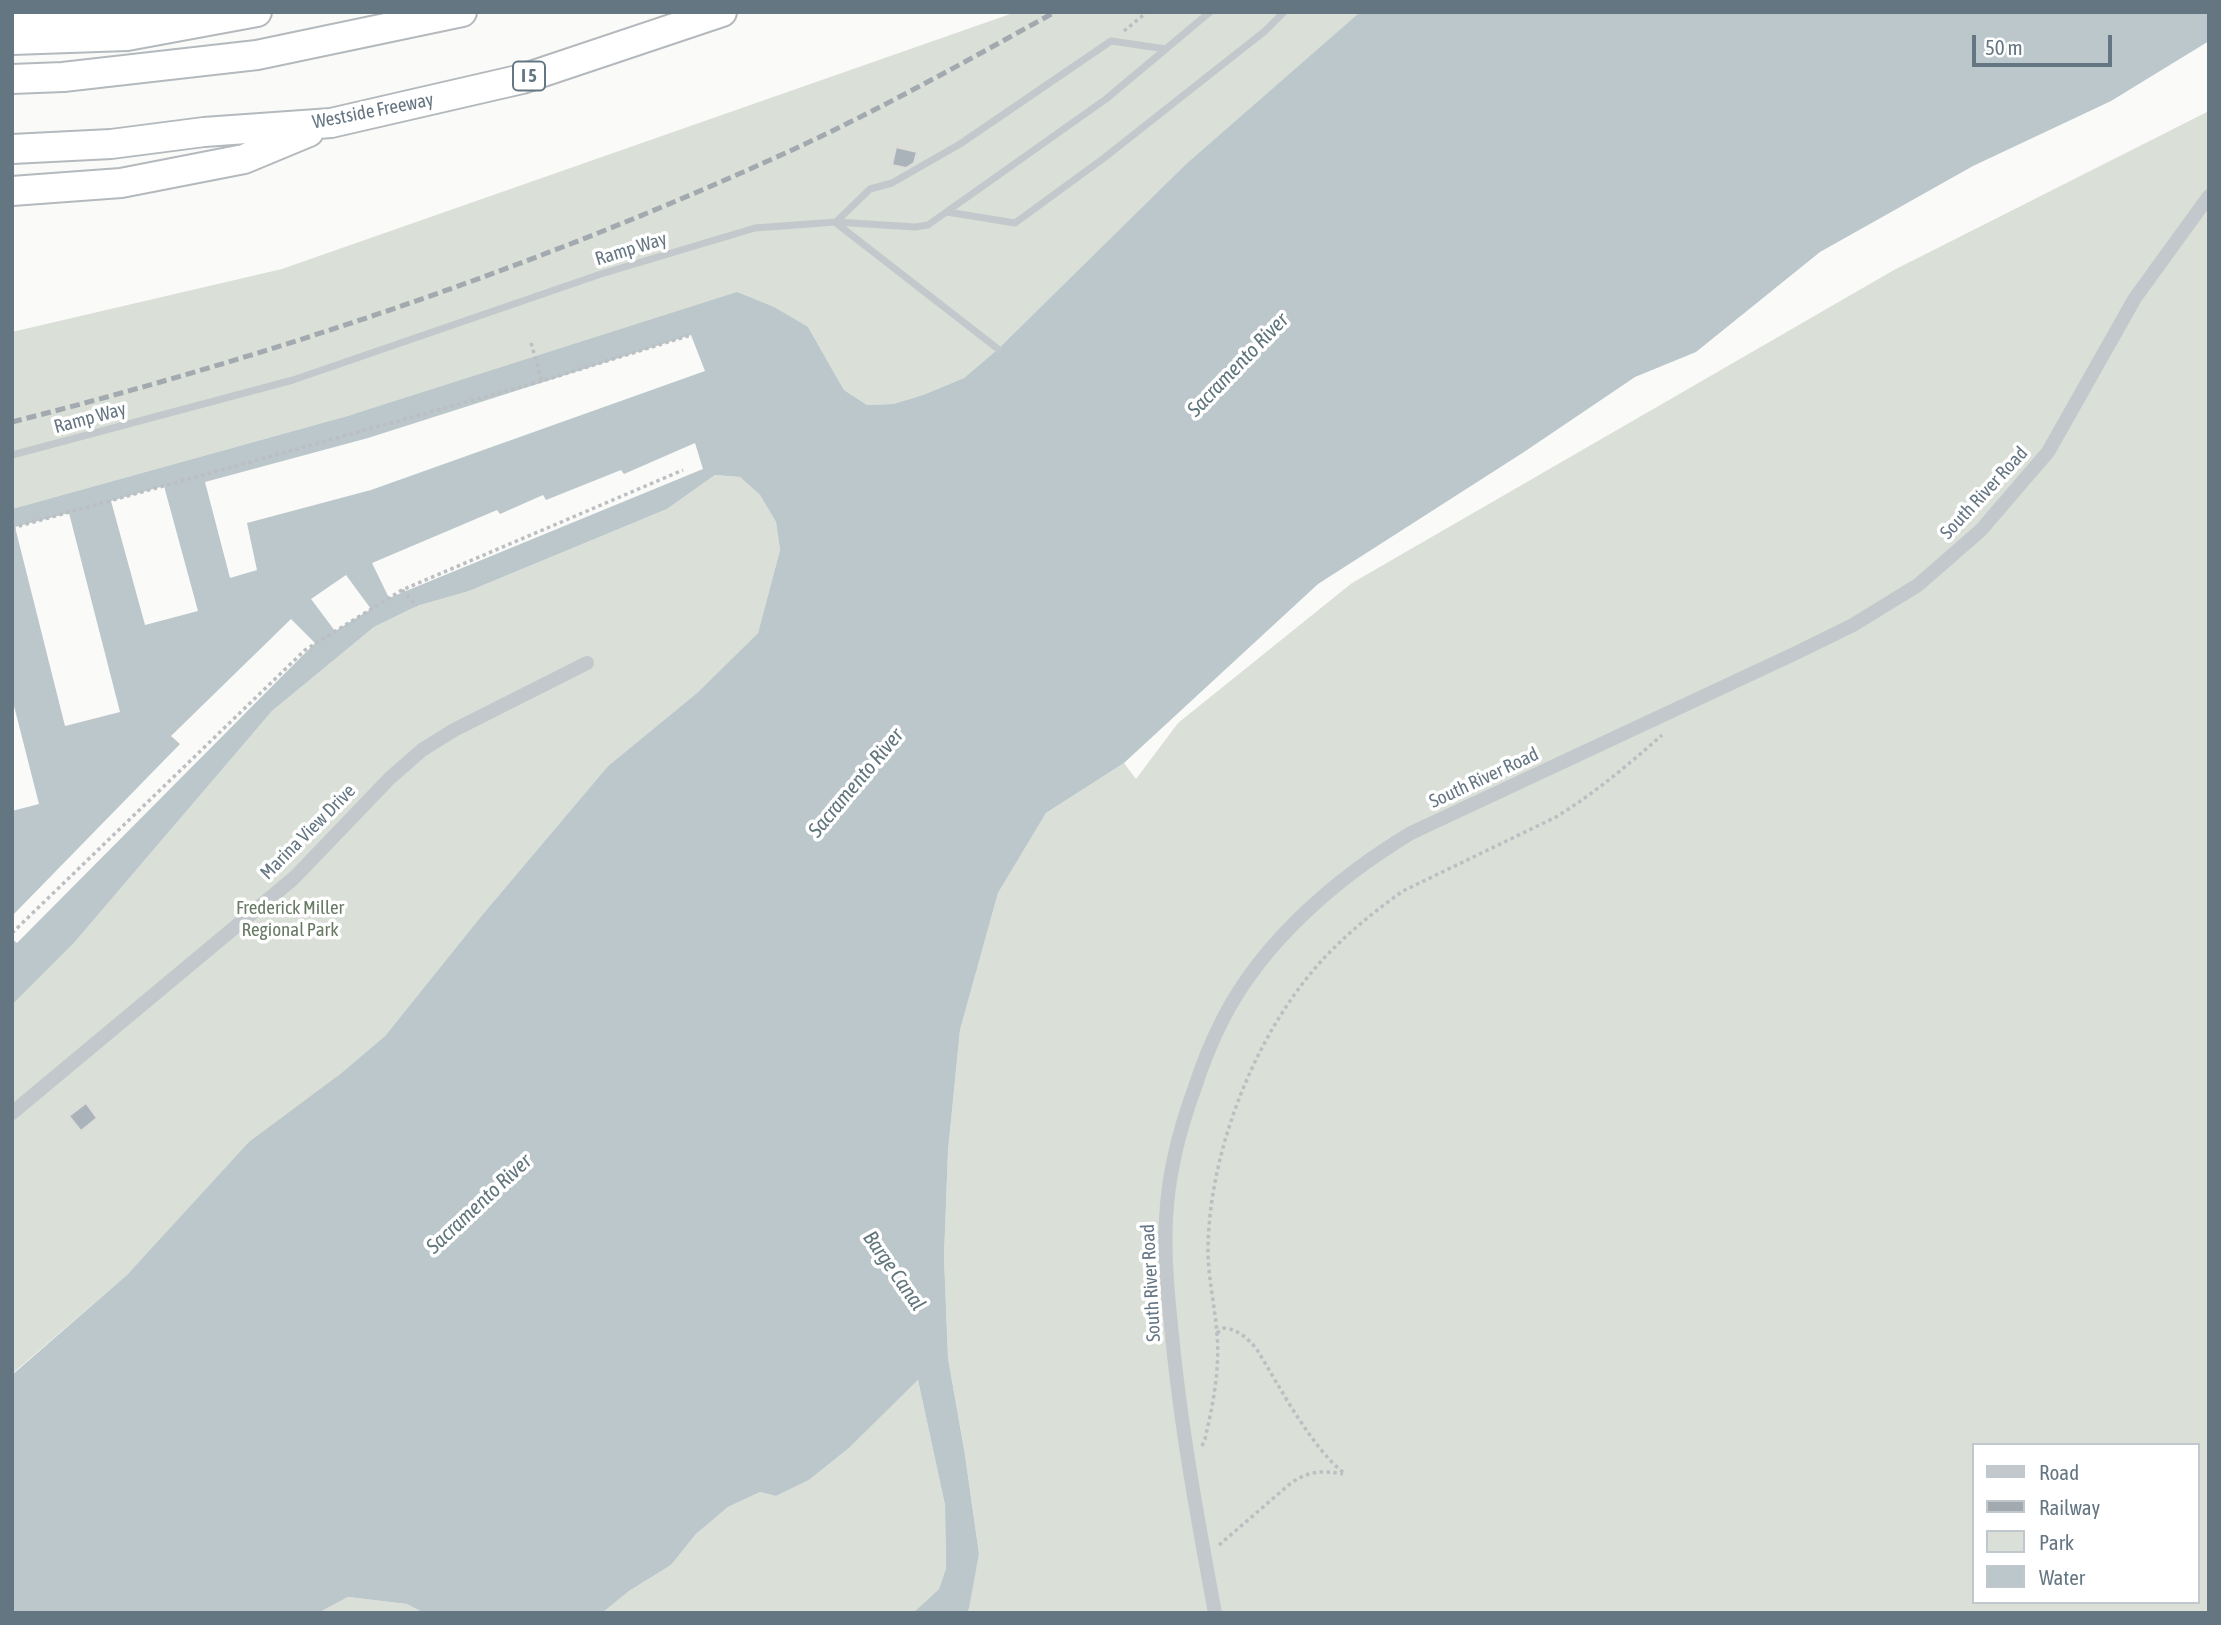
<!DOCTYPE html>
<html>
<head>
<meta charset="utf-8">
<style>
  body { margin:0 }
  #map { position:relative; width:2221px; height:1625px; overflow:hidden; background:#fafaf8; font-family:"Asap Condensed",sans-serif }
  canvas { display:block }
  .frame { position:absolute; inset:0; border:14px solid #657683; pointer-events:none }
  .legend { position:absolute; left:1972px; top:1443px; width:228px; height:161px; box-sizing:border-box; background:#fff; border:2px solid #c1c8cd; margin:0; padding:9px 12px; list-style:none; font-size:21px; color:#657683 }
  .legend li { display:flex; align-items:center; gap:14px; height:35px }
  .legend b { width:35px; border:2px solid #c1c8cd }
  .scale { position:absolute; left:1972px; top:35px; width:140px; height:32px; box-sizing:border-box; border:4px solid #657683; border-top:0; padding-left:9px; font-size:21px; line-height:24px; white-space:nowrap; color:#657683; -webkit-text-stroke:5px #fff; paint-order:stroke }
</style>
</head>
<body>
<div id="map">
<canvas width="2221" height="1625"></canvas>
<div class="frame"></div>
<ul class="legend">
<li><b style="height:9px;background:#c3c8cc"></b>Road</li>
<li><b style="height:9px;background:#a2aab0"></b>Railway</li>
<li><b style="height:19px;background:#dadfd7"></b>Park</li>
<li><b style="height:19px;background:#bbc7cb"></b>Water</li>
</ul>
<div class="scale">50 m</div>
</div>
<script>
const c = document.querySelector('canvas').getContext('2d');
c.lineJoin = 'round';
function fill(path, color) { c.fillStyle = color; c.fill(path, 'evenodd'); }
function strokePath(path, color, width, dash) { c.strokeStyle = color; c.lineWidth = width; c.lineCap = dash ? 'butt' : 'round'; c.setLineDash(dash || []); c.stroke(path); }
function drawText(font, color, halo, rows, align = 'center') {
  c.font = font + ' "Asap Condensed",sans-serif'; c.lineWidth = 7; c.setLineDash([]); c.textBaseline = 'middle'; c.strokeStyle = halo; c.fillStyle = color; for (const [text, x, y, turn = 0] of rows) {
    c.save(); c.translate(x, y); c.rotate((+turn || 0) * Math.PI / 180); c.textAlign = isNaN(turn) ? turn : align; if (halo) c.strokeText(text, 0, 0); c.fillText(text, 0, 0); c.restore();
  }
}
const green = new Path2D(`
  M1016,12H1360L1186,164L998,349L964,378L923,395L893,404L867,405L844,390L808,327L351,415L12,509V332L282,269Z
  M2209,111V1613H967L979,1554L965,1455L948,1358L944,1257L948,1151L960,1030L998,893L1046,813L1124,763L1136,779L1178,723L1352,583L1894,270ZM1974,1445H2198V1602H1974Z
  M715,475L740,477L760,495L776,522L780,550L758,633L697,693L608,766L483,914L385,1036L339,1075L128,1274L12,1374V1005L73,944L272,711L374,627L417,606L469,591L667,509Z
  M918,1380L945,1505L946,1568L939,1589L913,1613H602L629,1591L671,1565L696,1534L728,1507L760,1492L776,1496L809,1480L849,1448Z
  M348,1597L407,1604L424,1613H318Z`);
const water = new Path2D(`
  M1360,12H2209V41L2111,101L1973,166L1820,252L1696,352L1635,377L1524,452L1318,584L1124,763L1046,813L998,893L960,1030L948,1151L944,1257L948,1358L965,1455L979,1554L969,1608L967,1613H913L939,1589L946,1568L945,1505L918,1380L849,1448L809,1480L776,1496L760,1492L728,1507L696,1534L671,1565L629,1591L602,1613H424L407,1604L348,1597L318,1613H12V1375L128,1274L249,1142L339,1075L385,1036L483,914L608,766L697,693L758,633L780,550L776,522L760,495L740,477L715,475L667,509L469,591L417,606L374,627L272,711L73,944L12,1005V509L351,415L737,292L774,307L808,327L844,390L867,405L893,404L923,395L964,378L998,349L1186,164Z`);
const pier = new Path2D(`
  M691,335L705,371L371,490L247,523L257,570L230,578L205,482L368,438Z
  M695,443L703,469L389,598L372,563L497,510L500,514L543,495L546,500L621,470L624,474Z
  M164,486L198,611L145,625L111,501Z
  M69,513L120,712L65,726L15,527Z
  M346,575L371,609L335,631L311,599Z
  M291,619L315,643L17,943L12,939V916L180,744L171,736Z
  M12,698L39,804L12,811Z`);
const building = new Path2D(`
  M896,147L917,152L914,163L906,168L892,165Z
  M86,1103L97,1118L81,1131L69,1116Z`);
const path = new Path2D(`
  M1124,31L1147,12
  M531,343L542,381
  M12,528L542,381L691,335
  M402,590L417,606
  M12,933L305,650L402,590L683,470
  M1217,1333L1224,1328C1239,1330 1246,1337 1256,1348C1280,1387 1310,1446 1345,1474
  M1202,1446L1205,1439C1213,1404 1220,1370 1217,1334C1215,1306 1208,1278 1208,1250C1209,1149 1257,1029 1326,956C1349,932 1376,910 1403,891L1556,817C1595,793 1628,765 1662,735
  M1219,1545L1291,1483C1309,1471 1322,1470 1343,1474`);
const lane = new Path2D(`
  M947,212L1015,223L1104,158L1265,31L1284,12
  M836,222L870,189L892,183L960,144L1111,41L1166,49
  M836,223L998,349
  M12,455L293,380L601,274L755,228L836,222L915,227L928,225L1106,99L1210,12`);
const street = new Path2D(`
  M12,1113L294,878L390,778L422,750L454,730L587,663
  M1215,1613C1198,1521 1181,1429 1172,1335C1168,1297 1164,1258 1166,1219C1168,1175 1179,1131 1194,1090C1202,1065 1212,1040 1224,1017C1264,940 1338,877 1411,833L1796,653L1853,625L1918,585L1981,530L2048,452L2135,298L2209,196`);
const highway = new Path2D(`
  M12,15L134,13L176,17
  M12,40L127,36L257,12
  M12,79L63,77L257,55L462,12
  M12,149L111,144L204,132L331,123L522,79L722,12
  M12,191L121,183L244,159L309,132`);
const rail = new Path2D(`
  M12,422C284,353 550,262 805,144C890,104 972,58 1055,12`);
const shields = [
  [529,76,32]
];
const shieldNames = [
  ["I 5",529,76]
];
const streetNames = [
  ["Westside Freeway",373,111,-11],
  ["Ramp Way",631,249,-17],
  ["Ramp Way",90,418,-15],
  ["South River Road",1984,493,-47],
  ["South River Road",1484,778,-25],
  ["Marina View Drive",308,832,-45],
  ["South River Road",1151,1283,-93]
];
const parkNames = [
  ["Frederick Miller",290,908],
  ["Regional Park",290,930]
];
const waterNames = [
  ["Sacramento River",1238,365,-46],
  ["Sacramento River",856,783,-50],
  ["Sacramento River",479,1204,-43],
  ["Barge Canal",894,1271,55]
];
fill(green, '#dadfd7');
fill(water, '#bbc7cb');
fill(pier, '#fafaf8');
fill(building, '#aab3b9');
strokePath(building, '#dcdcda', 2);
strokePath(highway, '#b4b9bd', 32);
strokePath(path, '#bbbfc2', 3.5, [3.5, 3.5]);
strokePath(lane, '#c3c8cc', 7);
strokePath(street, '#c3c8cc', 14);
strokePath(highway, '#fff', 28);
strokePath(rail, '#a2aab0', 5, [10, 5]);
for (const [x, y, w] of shields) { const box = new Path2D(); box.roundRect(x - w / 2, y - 14.5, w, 29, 5); c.fillStyle = '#fff'; c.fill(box); strokePath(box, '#657683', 2); }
drawText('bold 18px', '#657683', null, shieldNames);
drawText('19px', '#657683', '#fff', streetNames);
drawText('19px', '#687a64', '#fff', parkNames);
drawText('italic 21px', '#60757c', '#fff', waterNames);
</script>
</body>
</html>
